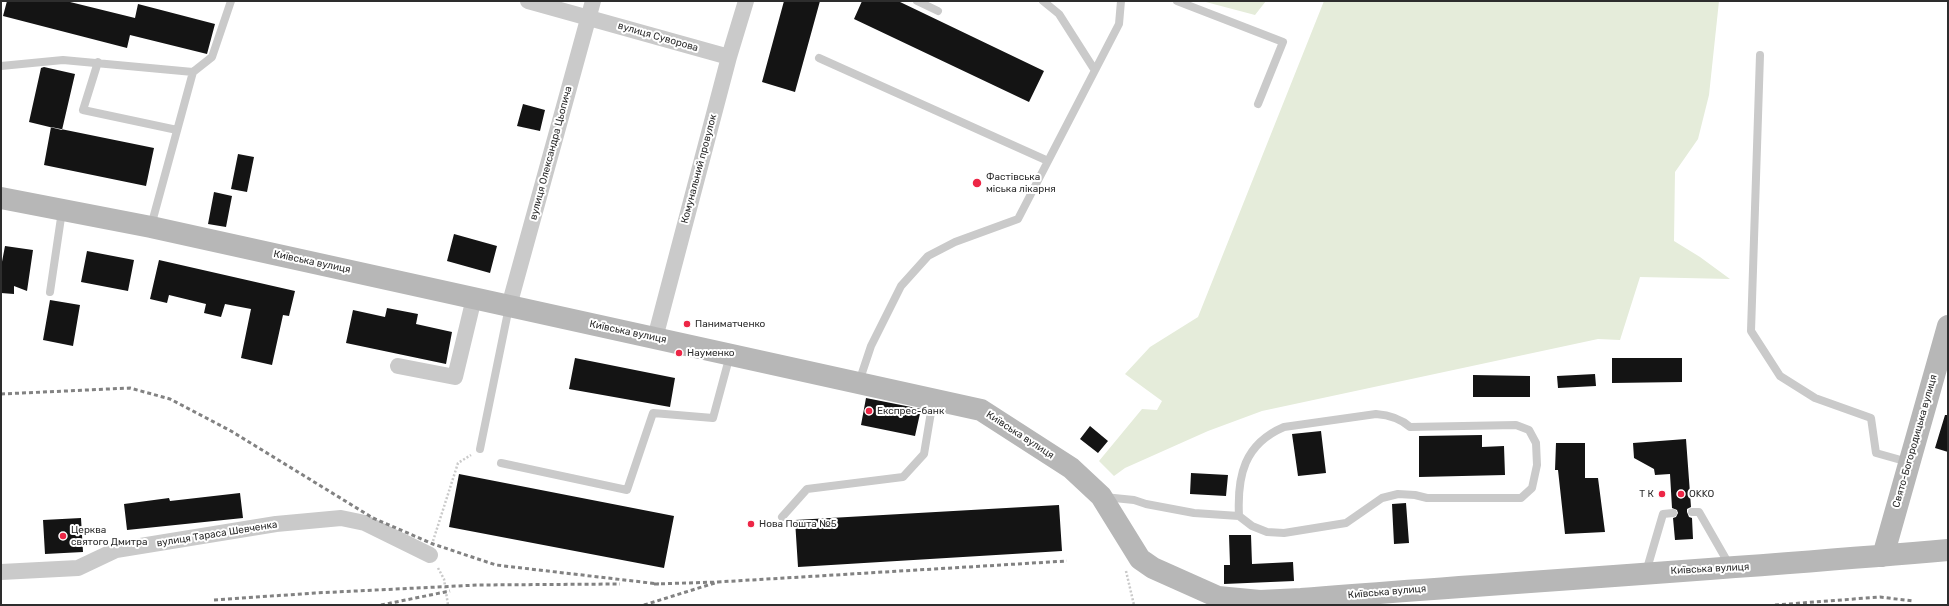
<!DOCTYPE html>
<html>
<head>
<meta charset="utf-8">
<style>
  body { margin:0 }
  #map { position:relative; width:1949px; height:606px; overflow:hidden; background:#fff; font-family:Rubik,sans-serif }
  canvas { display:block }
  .frame { position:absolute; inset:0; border:2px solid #2d2d2d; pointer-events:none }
</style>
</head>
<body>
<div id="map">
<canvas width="1949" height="606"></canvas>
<div class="frame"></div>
</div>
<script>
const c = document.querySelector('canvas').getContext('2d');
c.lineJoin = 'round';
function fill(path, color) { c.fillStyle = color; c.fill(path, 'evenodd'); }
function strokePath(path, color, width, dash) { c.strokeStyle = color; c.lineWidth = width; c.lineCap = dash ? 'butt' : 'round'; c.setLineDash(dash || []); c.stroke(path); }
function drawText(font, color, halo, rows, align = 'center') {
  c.font = font + ' Rubik,sans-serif'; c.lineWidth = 4; c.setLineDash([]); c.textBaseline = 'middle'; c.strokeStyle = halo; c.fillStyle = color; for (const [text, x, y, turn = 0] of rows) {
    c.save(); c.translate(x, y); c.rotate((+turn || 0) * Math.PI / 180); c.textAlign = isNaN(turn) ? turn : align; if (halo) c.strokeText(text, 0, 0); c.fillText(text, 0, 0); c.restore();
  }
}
const green = new Path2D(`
  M1202,1H1266L1255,15Z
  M1324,1H1719L1709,95L1698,139L1675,172L1674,241L1700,257L1730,279L1640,277L1620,340L1598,339L1262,411L1208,431L1125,468L1114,476L1099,461L1142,409L1157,410L1162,401L1125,374L1150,347L1198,317Z`);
const building = new Path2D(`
  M7,1H66L135,18L138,4L215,24L207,54L130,35L127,48L3,16Z
  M784,1H820L795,92L762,82Z
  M862,1H898L1044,71L1029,102L854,19Z
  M44,67L75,74L62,130L29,122L41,68Z
  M523,104L545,110L540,131L517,126Z
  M51,127L154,148L146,186L44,165Z
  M238,154L254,157L247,192L231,189Z
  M214,192L232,196L226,227L208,224Z
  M454,234L497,246L490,273L447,261Z
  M5,246L33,250L27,291L14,286V294L1,293V267Z
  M87,251L134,260L128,291L81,282Z
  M159,260L295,291L289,316L283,315L272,365L241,358L251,309L225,304L221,317L204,313L206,304L169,295L167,303L150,299Z
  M50,300L80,305L73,346L43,340Z
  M387,308L418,314L416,324L452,332L446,364L346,343L353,310L385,317Z
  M575,358L675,378L670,407L569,389Z
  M1612,358H1682V382L1612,383Z
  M1595,374L1596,386L1558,388L1557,376Z
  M1473,375L1530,376V397H1473Z
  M866,398L921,409L915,436L861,425Z
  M1945,415H1948V452L1935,448Z
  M1090,426L1108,441L1098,453L1080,439Z
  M1321,431L1326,473L1298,476L1292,434Z
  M1482,435V447L1504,446L1505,475L1419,477V436Z
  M1686,439L1691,507L1687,509V512L1689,517L1692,518L1693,539L1675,540L1673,518L1676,517L1678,513L1677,510L1672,508L1670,474L1655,475L1654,469L1634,458L1633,443Z
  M1556,443H1585V478H1598L1605,532L1565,534L1558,470H1555Z
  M1191,473L1228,475L1226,496L1190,494Z
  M459,474L674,516L664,568L449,527Z
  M240,493L243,518L127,530L124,504L169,498L170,501Z
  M1406,503L1409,543L1394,544L1392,504Z
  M1059,505L1062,551L798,567L795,520Z
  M81,518L83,552L45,554L43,520Z
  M1229,535H1251L1252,564L1293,562L1294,581L1224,584V565H1230Z`);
const path = new Path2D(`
  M433,541L458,463L471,455
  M438,568L444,579L448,605
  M1126,571L1134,605`);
const lane = new Path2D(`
  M917,1L938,11
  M1043,1L1059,14L1094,69
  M1177,1L1283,42L1258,104
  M1760,55L1751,331L1780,376L1815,398L1871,418L1876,453L1908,462
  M819,58L1048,161
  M98,62L83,110L177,130
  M1,66L63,60L193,72
  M151,226L193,72L212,57L231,1
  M50,292L62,211
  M859,382L871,346L901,286L928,256L955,242L1018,219L1119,24L1121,1
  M480,449L509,307
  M501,463L627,490L653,413L713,418L730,355
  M1104,497L1134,500L1146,504L1194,513L1239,516L1252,526L1267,532L1284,533L1346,523L1382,498L1398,494L1415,495L1427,498H1521L1532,488L1537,465L1536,443L1529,430L1516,425L1410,427C1400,418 1389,415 1376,414L1284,427C1244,444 1237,476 1239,516
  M1692,512H1699L1730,566
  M782,517L807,489L903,477L924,454L933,400
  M1646,572L1663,514L1673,513`);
const street = new Path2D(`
  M528,1L729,57
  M509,306L593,1
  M655,338L729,57L746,1
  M398,366L455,377L474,298
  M1,572L78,568L116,550L276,524L341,518L365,523L430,555`);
const secondary = new Path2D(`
  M1,198L151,227L981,410L1071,468L1101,496L1140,559L1153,568L1218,597L1260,601L1301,599C1517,582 1733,569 1948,550
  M1883,556L1948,326`);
const rail = new Path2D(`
  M1,394L130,388L170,399L231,431L373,518L433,544L496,565L659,584
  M654,584L718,582
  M214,600L315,593L478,585L620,584
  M381,605L450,591
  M644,605L718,582L1067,561
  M1775,605L1880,597L1913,601`);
const markers = [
  [977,183,5,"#ed2646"],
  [687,324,4,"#ed2646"],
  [679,353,4,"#ed2646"],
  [869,411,4,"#ed2646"],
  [1662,494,4,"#ed2646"],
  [1681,494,4,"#ed2646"],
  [751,524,4,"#ed2646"],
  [63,536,4,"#ed2646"]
];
const streetNames = [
  ["вулиця Суворова",658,37,16],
  ["вулиця Олександра Цьопича",551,153,-75],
  ["Комунальний провулок",699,169,-75],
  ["Київська вулиця",312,262,12],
  ["Київська вулиця",628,332,12],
  ["Київська вулиця",1020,435,33],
  ["Свято-Богородицька вулиця",1915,441,-74],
  ["вулиця Тараса Шевченка",217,534,-9],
  ["Київська вулиця",1710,569,-3],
  ["Київська вулиця",1387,592,-5]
];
const poiNames = [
  ["Фастівська",986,177],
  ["міська лікарня",986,189],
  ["Паниматченко",695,324],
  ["Науменко",687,353],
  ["Експрес-банк",877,411],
  ["Т К",1654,494,"right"],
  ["OKKO",1689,494],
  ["Нова Пошта №5",759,524],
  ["Церква",71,530],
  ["святого Дмитра",71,542]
];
fill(green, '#e5ecda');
fill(building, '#141414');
strokePath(path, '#cacaca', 2.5, [2, 2]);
strokePath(lane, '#cacaca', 8);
strokePath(street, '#cacaca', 16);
strokePath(secondary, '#b7b7b7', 22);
strokePath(rail, '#828282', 3, [4, 3]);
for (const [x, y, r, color] of markers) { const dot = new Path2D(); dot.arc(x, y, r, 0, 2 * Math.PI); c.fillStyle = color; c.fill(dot); strokePath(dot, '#fff', 1.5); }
drawText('10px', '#2d2d2d', '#fff', streetNames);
drawText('10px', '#2d2d2d', '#fff', poiNames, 'left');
</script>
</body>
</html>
